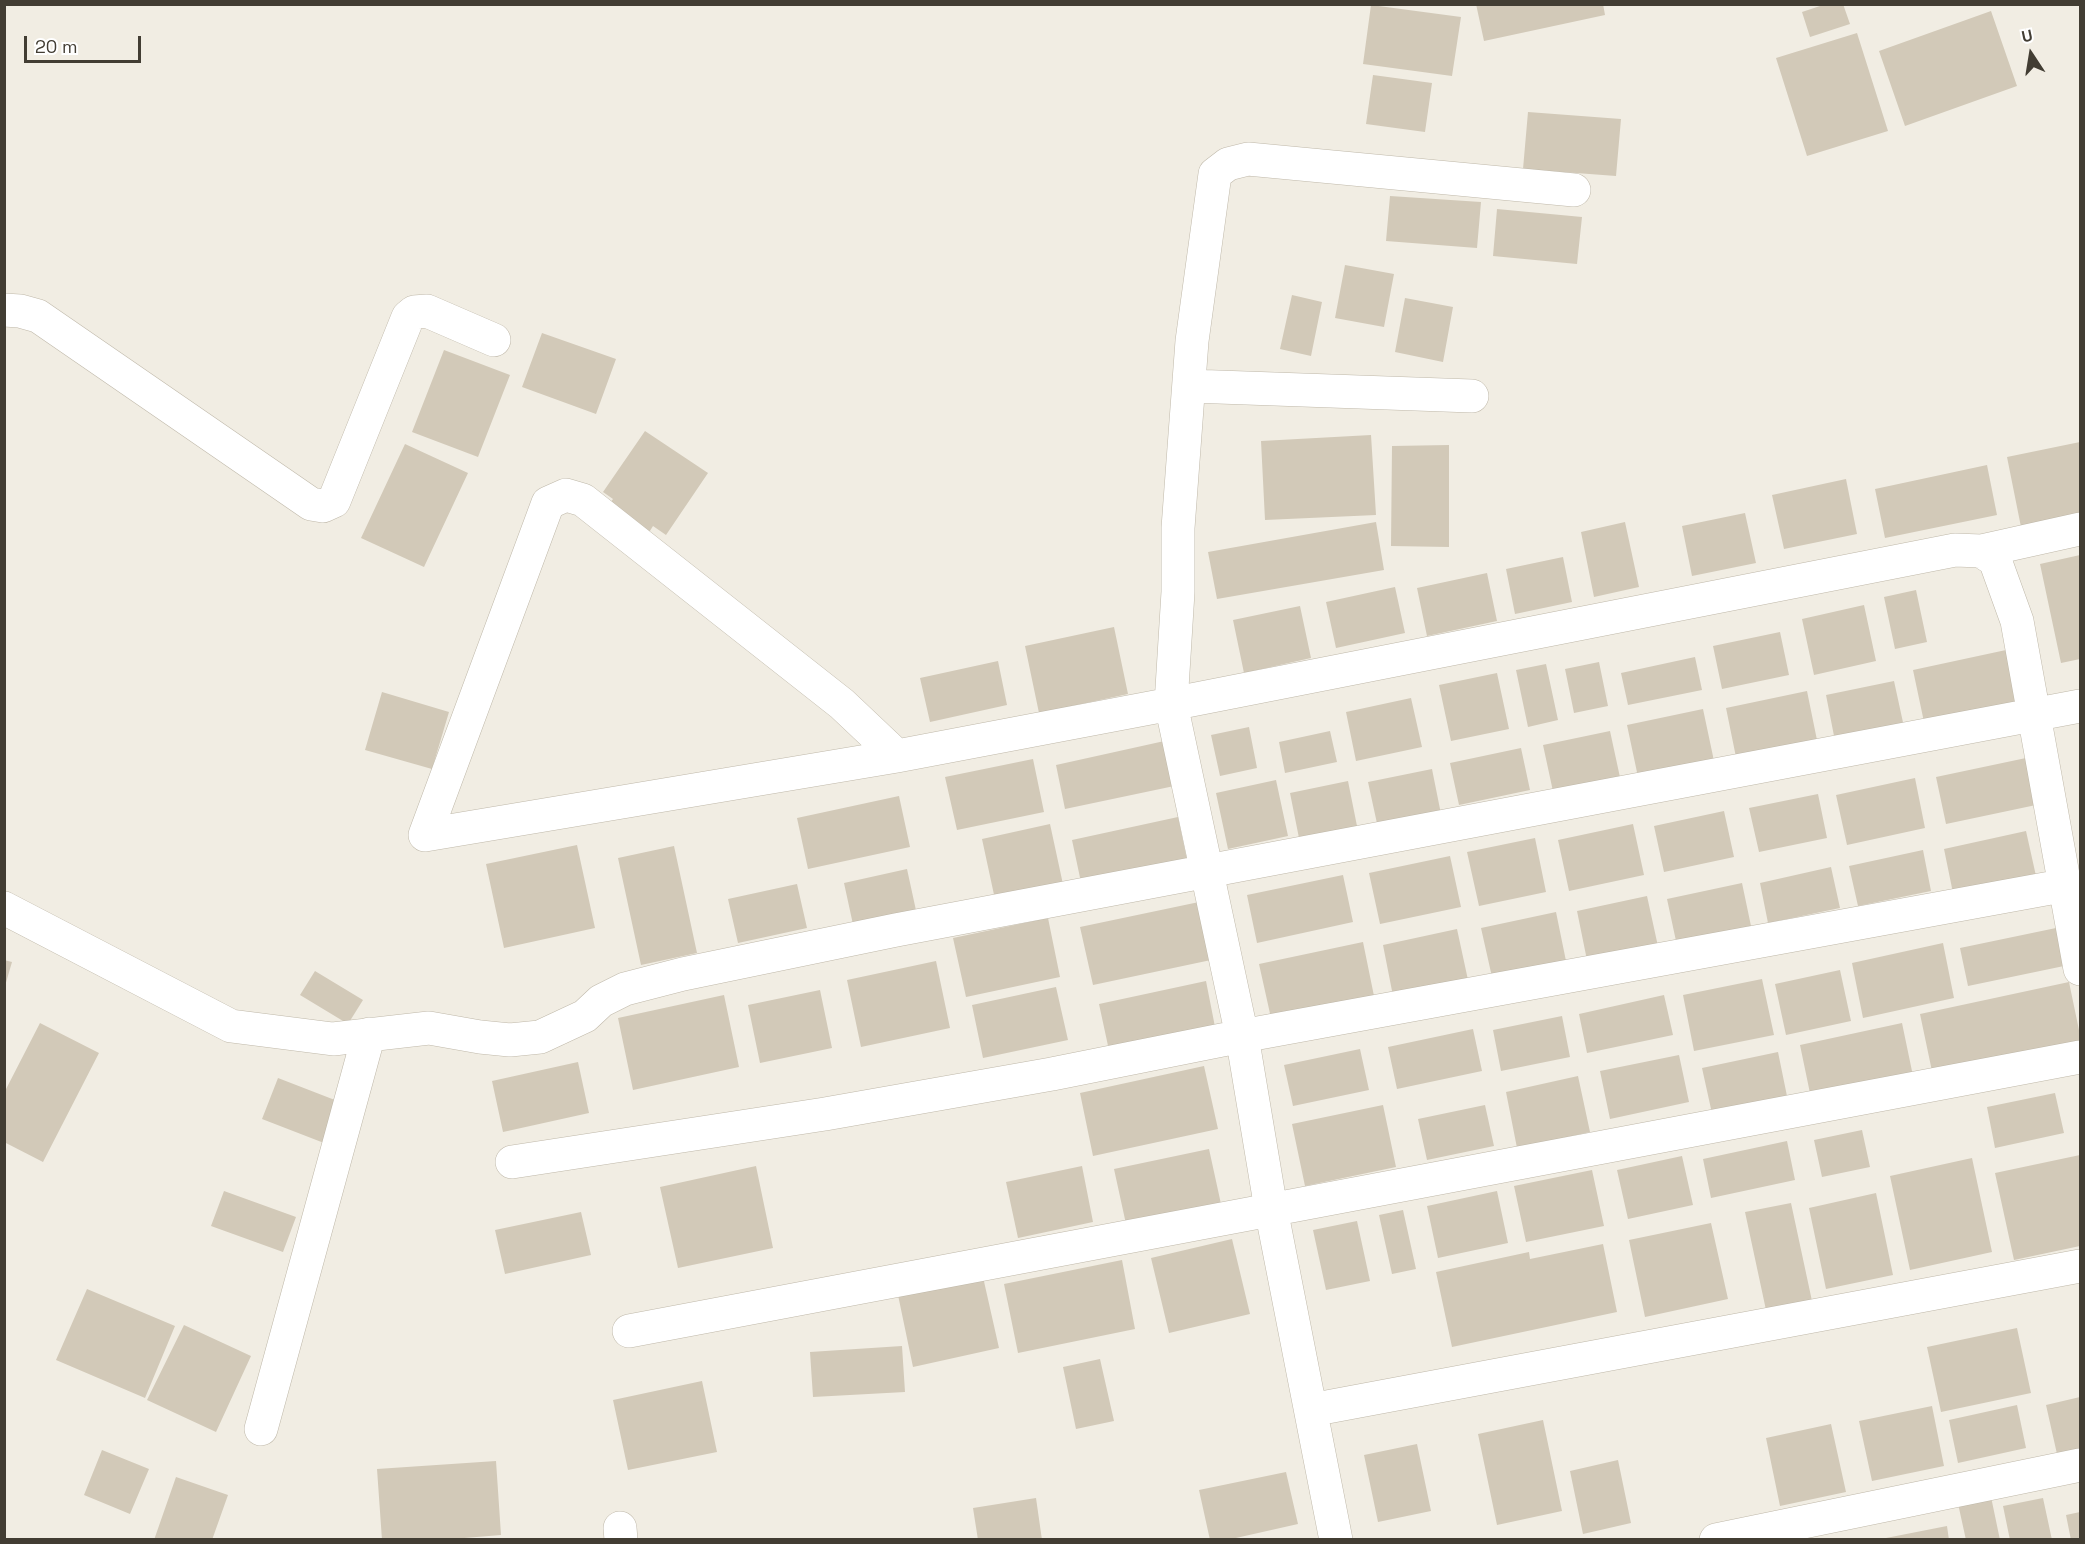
<!DOCTYPE html>
<html>
<head>
<meta charset="utf-8">
<style>
  body { margin:0 }
  #map { position:relative; width:2085px; height:1544px; overflow:hidden; background:#f1ede3; font-family:"Space Grotesk",sans-serif }
  canvas { display:block }
  .frame { position:absolute; inset:0; border:6px solid #423d33; pointer-events:none }
  .north { position:absolute; left:2001px; top:24px; width:60px; height:60px; -webkit-text-stroke:4px #fff; paint-order:stroke; rotate:348deg; font-size:16px; font-weight:700; line-height:24px; text-align:center; color:#423d33 }
  .north::after { content:''; display:block; margin:auto; width:21px; height:27px; background:#423d33; clip-path:polygon(50% 0,100% 100%,50% 72%,0 100%) }
  .scale { position:absolute; left:24px; top:36px; width:117px; height:27px; box-sizing:border-box; border:3px solid #423d33; border-top:0; padding-left:8px; font-size:18px; line-height:21px; white-space:nowrap; color:#423d33; -webkit-text-stroke:4px #fff; paint-order:stroke }
</style>
</head>
<body>
<div id="map">
<canvas width="2085" height="1544"></canvas>
<div class="frame"></div>
<div class="north">U</div>
<div class="scale">20 m</div>
</div>
<script>
const c = document.querySelector('canvas').getContext('2d');
c.lineJoin = 'round';
function fill(path, color) { c.fillStyle = color; c.fill(path, 'evenodd'); }
function strokePath(path, color, width, dash) { c.strokeStyle = color; c.lineWidth = width; c.lineCap = dash ? 'butt' : 'round'; c.setLineDash(dash || []); c.stroke(path); }
const building = new Path2D(`
  M1476,4H1603L1605,15L1484,41Z
  M1826,4H1843L1850,24L1810,37L1802,12Z
  M1371,5L1461,17L1452,76L1363,64Z
  M1991,11L2017,86L1905,126L1879,51Z
  M1857,33L1888,131L1807,156L1776,58Z
  M1373,75L1432,83L1425,132L1366,124Z
  M1528,112L1621,119L1616,176L1523,169Z
  M1390,196L1481,202L1477,248L1386,241Z
  M1497,209L1582,217L1577,264L1493,256Z
  M1345,265L1394,274L1384,327L1335,318Z
  M1292,295L1322,302L1311,356L1280,349Z
  M1405,298L1453,307L1443,362L1395,352Z
  M542,333L616,359L596,414L522,387Z
  M444,350L510,375L478,457L412,432Z
  M645,431L708,473L666,535L653,526L648,534L608,506L613,499L603,492Z
  M1371,435L1376,515L1265,520L1261,441Z
  M2080,442V515L2021,527L2007,457Z
  M405,444L468,473L424,567L361,538Z
  M1449,445V547L1391,546L1392,446Z
  M1987,465L1997,515L1885,538L1875,489Z
  M1846,479L1857,534L1784,549L1772,495Z
  M1745,513L1756,563L1692,576L1682,526Z
  M1376,522L1384,570L1217,599L1208,552Z
  M1625,522L1639,587L1594,597L1581,532Z
  M2080,555V659L2061,663L2040,564Z
  M1563,557L1572,602L1515,614L1506,569Z
  M1487,573L1497,621L1427,636L1417,588Z
  M1395,587L1405,633L1336,648L1326,602Z
  M1916,590L1927,642L1895,649L1884,597Z
  M1864,605L1876,661L1814,675L1802,619Z
  M1300,606L1311,658L1244,673L1233,620Z
  M1114,627L1128,694L1039,713L1025,646Z
  M1780,632L1789,675L1722,689L1713,646Z
  M2006,650L2017,703L1924,722L1913,670Z
  M1695,657L1702,690L1628,705L1621,673Z
  M998,661L1007,705L930,722L920,678Z
  M1599,662L1608,706L1574,713L1565,669Z
  M1546,664L1558,720L1528,727L1516,670Z
  M1497,673L1509,729L1451,741L1439,685Z
  M1894,681L1904,727L1835,741L1826,695Z
  M1807,691L1818,745L1737,762L1726,708Z
  M382,692L449,712L432,769L365,750Z
  M1411,698L1422,747L1356,761L1346,712Z
  M1703,709L1714,761L1638,777L1627,725Z
  M1249,727L1257,768L1220,776L1211,735Z
  M1330,731L1337,762L1285,773L1279,742Z
  M1610,731L1621,782L1554,796L1543,745Z
  M1169,740L1179,785L1065,809L1056,765Z
  M1521,748L1530,790L1459,805L1450,763Z
  M2026,758L2036,805L1946,824L1936,777Z
  M1033,759L1044,812L957,830L945,777Z
  M1432,769L1441,814L1378,828L1368,782Z
  M1915,778L1925,828L1847,845L1836,795Z
  M1276,780L1288,836L1228,849L1216,793Z
  M1348,781L1358,831L1300,843L1290,793Z
  M1818,794L1827,838L1759,852L1749,808Z
  M899,796L910,847L808,869L797,818Z
  M1724,811L1734,857L1664,872L1654,826Z
  M1178,817L1188,865L1082,887L1072,840Z
  M1050,824L1064,889L996,904L982,839Z
  M1633,824L1644,875L1569,891L1558,840Z
  M2026,831L2036,876L1953,893L1944,849Z
  M1535,838L1546,892L1479,906L1467,852Z
  M577,845L595,928L504,948L486,864Z
  M674,846L697,953L641,965L618,858Z
  M1923,850L1931,891L1858,906L1849,866Z
  M1450,856L1461,907L1380,924L1369,873Z
  M1831,867L1840,908L1768,923L1760,883Z
  M907,869L917,915L854,929L844,883Z
  M1343,875L1353,922L1257,943L1247,895Z
  M1742,883L1751,926L1676,941L1667,899Z
  M797,884L807,928L738,943L728,899Z
  M1647,896L1659,951L1588,965L1577,911Z
  M1199,902L1211,960L1093,985L1080,927Z
  M1556,912L1566,961L1492,977L1481,928Z
  M1048,918L1060,977L966,997L953,938Z
  M2056,928L2064,966L1968,986L1960,948Z
  M1457,929L1468,980L1393,996L1383,945Z
  M1363,942L1374,996L1271,1018L1259,964Z
  M1943,943L1954,998L1863,1018L1852,963Z
  M4,960L12,962L5,986H4Z
  M936,961L950,1028L861,1047L847,980Z
  M1840,970L1851,1021L1786,1035L1775,984Z
  M315,971L363,1000L348,1024L300,995Z
  M1762,979L1774,1035L1694,1051L1683,995Z
  M1206,981L1216,1032L1110,1055L1099,1004Z
  M2069,982L2080,1035V1045L1933,1076L1920,1014Z
  M1056,987L1068,1040L983,1058L972,1005Z
  M820,990L832,1048L760,1063L748,1005Z
  M724,995L739,1067L633,1090L618,1018Z
  M1664,995L1673,1035L1587,1053L1579,1014Z
  M1562,1016L1570,1057L1501,1071L1493,1030Z
  M40,1023L99,1053L43,1162L4,1142V1093Z
  M1902,1023L1913,1076L1811,1098L1800,1045Z
  M1473,1029L1482,1071L1397,1089L1388,1047Z
  M1360,1049L1369,1090L1293,1106L1284,1065Z
  M1778,1052L1788,1101L1713,1118L1702,1068Z
  M1679,1055L1689,1102L1610,1119L1600,1071Z
  M578,1062L589,1113L503,1132L492,1081Z
  M1204,1066L1218,1129L1093,1156L1080,1093Z
  M1578,1076L1590,1132L1517,1148L1506,1092Z
  M278,1078L340,1102L324,1143L262,1119Z
  M2055,1093L2064,1133L1995,1148L1987,1107Z
  M1383,1105L1396,1167L1305,1186L1292,1124Z
  M1485,1105L1494,1146L1427,1160L1418,1119Z
  M1862,1130L1870,1167L1822,1177L1814,1140Z
  M1787,1141L1795,1180L1711,1198L1703,1159Z
  M1209,1149L1221,1204L1126,1224L1114,1169Z
  M2080,1155V1246L2014,1260L1995,1173Z
  M1682,1156L1693,1205L1628,1219L1617,1170Z
  M1972,1158L1992,1252L1910,1270L1890,1176Z
  M756,1166L773,1248L678,1268L660,1187Z
  M1082,1166L1093,1222L1018,1238L1006,1182Z
  M1592,1170L1604,1226L1526,1242L1514,1186Z
  M224,1191L296,1217L283,1252L211,1226Z
  M1497,1191L1508,1243L1438,1258L1427,1206Z
  M1876,1193L1893,1275L1826,1289L1809,1208Z
  M1791,1203L1812,1301L1766,1310L1745,1212Z
  M1403,1210L1416,1269L1392,1274L1379,1215Z
  M581,1212L591,1255L505,1274L495,1230Z
  M1357,1221L1370,1281L1326,1290L1313,1230Z
  M1711,1223L1728,1299L1645,1317L1629,1240Z
  M1232,1239L1250,1314L1169,1333L1151,1258Z
  M1603,1244L1617,1312L1452,1347L1436,1272L1529,1252L1530,1259Z
  M1122,1260L1135,1329L1018,1353L1004,1284Z
  M983,1277L999,1348L913,1367L898,1295Z
  M87,1289L175,1326L145,1398L56,1360Z
  M184,1325L251,1356L216,1432L147,1400Z
  M2017,1328L2031,1393L1941,1412L1927,1347Z
  M902,1346L905,1392L813,1397L810,1352Z
  M1100,1359L1114,1421L1076,1429L1063,1367Z
  M702,1381L717,1452L628,1470L613,1400Z
  M2080,1397V1449L2057,1454L2046,1405Z
  M2017,1405L2026,1448L1958,1463L1949,1420Z
  M1932,1406L1944,1466L1872,1481L1859,1421Z
  M1543,1420L1562,1511L1497,1525L1478,1434Z
  M1831,1424L1846,1492L1780,1506L1766,1438Z
  M1417,1444L1431,1511L1378,1522L1364,1455Z
  M102,1450L149,1469L130,1514L84,1495Z
  M1618,1460L1631,1523L1583,1534L1570,1471Z
  M496,1461L501,1535L440,1540H382L377,1469Z
  M1286,1472L1298,1524L1227,1540H1210L1199,1490Z
  M176,1477L228,1495L212,1540H154Z
  M1990,1492L2000,1540H1966L1957,1499Z
  M1036,1498L1042,1540H978L973,1508Z
  M2043,1498L2052,1540H2010L2003,1506Z
  M2080,1512V1540H2071L2066,1515Z
  M1947,1526L1949,1540H1886V1538Z`);
const minor = new Path2D(`
  M4,310L20,311L38,316L311,504L323,506L334,501L408,317L414,312L427,311L494,340
  M1190,386L1472,396
  M1981,551L2080,529
  M897,756L842,704L583,500L566,495L548,503L425,835L897,756L1171,704L1955,550L1981,551L1995,560L2017,621L2080,969
  M4,908L231,1026L333,1039L429,1028L480,1037L510,1040L540,1037L585,1016L601,1001L625,989L683,974L896,930L2080,706
  M512,1162L825,1114L1052,1074L1242,1036L2067,885
  M629,1331L2080,1057
  M1311,1410L2080,1266
  M261,1429L369,1034
  M620,1528L621,1540
  M1336,1540L1271,1209L1242,1036L1171,704L1178,592V528L1192,341L1215,174L1228,164L1248,159L1574,190
  M1716,1540L2080,1465`);
fill(building, '#d2c9b8');
strokePath(minor, '#bfb8a9', 34);
strokePath(minor, '#fff', 33);
</script>
</body>
</html>
